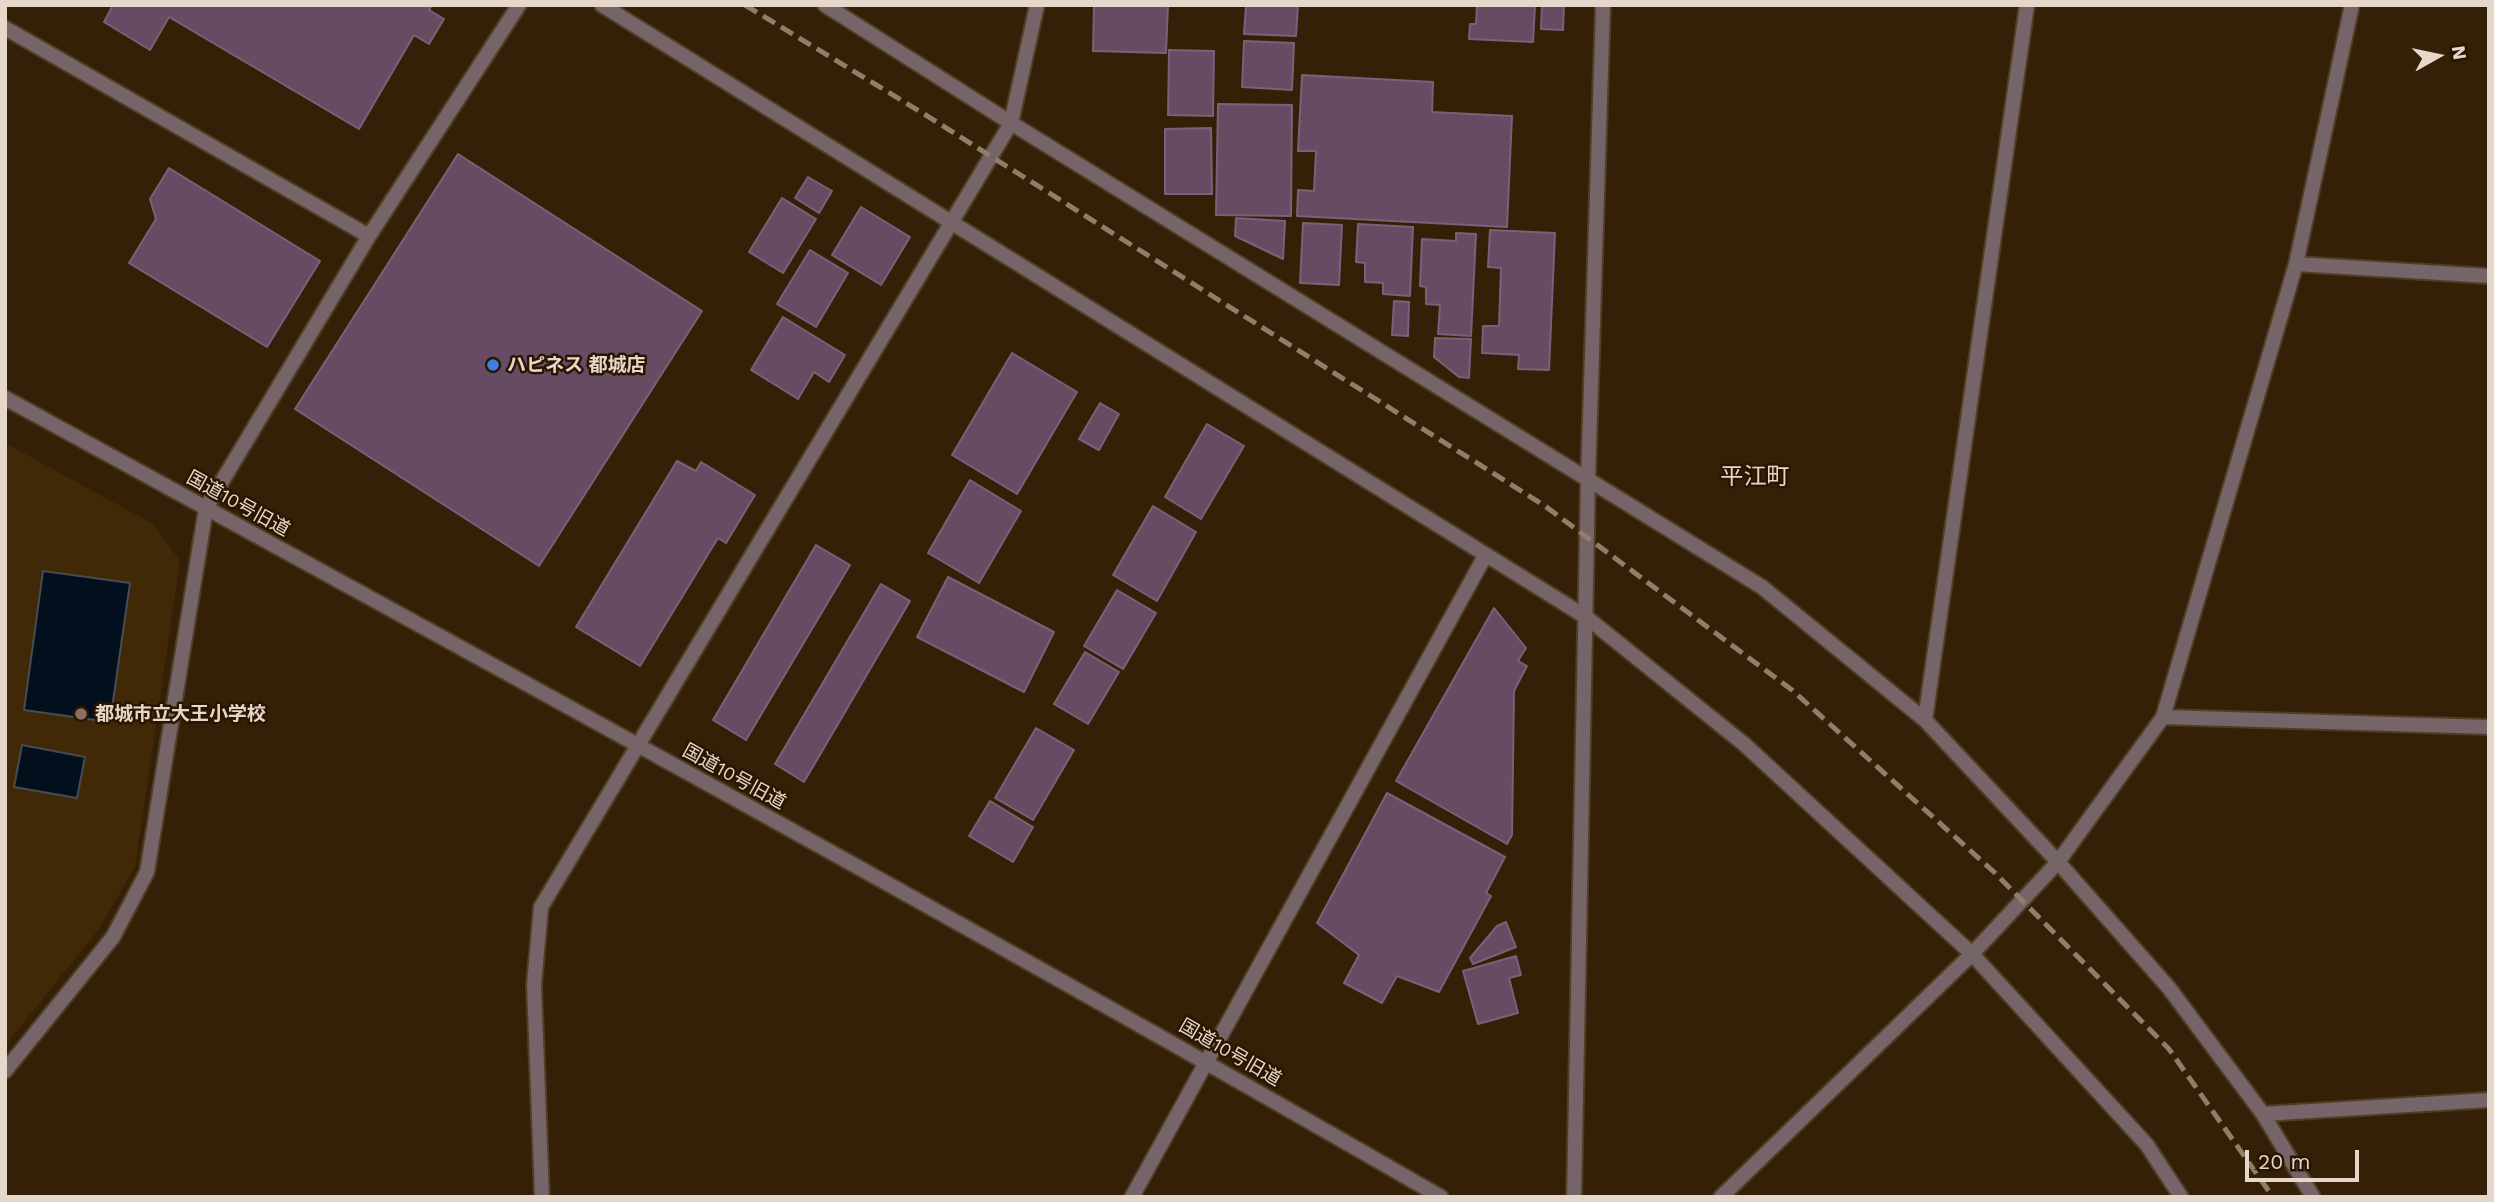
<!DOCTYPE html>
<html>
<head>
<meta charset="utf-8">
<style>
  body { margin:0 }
  #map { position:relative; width:2494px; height:1202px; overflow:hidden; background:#342006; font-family:"Work Sans",sans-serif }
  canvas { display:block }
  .frame { position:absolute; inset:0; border:7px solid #e5d7c9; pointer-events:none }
  .north { position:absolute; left:2403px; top:21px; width:70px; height:70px; -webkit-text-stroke:5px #2a1600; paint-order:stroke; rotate:81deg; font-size:19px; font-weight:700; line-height:28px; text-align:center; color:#e5d7c9 }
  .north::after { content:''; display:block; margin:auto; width:24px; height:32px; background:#e5d7c9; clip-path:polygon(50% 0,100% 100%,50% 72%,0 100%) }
  .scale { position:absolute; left:2245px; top:1150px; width:114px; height:32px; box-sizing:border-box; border:4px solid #e5d7c9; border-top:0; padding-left:9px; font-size:21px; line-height:24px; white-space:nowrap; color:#e5d7c9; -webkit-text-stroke:5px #2a1600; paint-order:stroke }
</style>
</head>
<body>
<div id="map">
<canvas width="2494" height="1202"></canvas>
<div class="frame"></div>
<div class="north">N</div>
<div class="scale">20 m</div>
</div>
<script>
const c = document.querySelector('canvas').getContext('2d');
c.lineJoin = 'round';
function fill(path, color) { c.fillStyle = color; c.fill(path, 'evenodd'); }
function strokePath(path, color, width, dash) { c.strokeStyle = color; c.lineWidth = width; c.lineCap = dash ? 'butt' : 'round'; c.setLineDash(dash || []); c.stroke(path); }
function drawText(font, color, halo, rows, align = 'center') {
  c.font = font + ' "Work Sans","Noto Sans JP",sans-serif'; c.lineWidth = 5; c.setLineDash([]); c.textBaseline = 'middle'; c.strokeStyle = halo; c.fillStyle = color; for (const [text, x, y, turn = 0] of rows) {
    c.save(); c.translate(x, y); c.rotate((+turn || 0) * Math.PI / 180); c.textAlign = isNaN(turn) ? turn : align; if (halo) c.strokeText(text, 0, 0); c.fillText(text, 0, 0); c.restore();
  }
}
const built = new Path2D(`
  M5,443L153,524L180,561L135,867L99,929L5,1046Z`);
const water = new Path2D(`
  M43,571L130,583L110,722L24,710Z
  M22,745L85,757L77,798L14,787Z`);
const building = new Path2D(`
  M113,5H432L429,10L444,19L429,44L414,35L359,129L169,17L150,50L104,22Z
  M1094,5H1168L1166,53L1093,51Z
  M1246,5H1298L1296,36L1244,34Z
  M1477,5H1535L1533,42L1469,39L1470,24H1476Z
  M1542,5H1564L1563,30L1541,29Z
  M1244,41L1294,43L1292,90L1242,87Z
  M1169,50L1214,51L1213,116L1168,115Z
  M1302,75L1433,82L1432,112L1512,116L1507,227L1297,216L1298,190L1314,191L1316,151H1298Z
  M1218,104L1292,105L1291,216L1216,215Z
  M1211,128L1212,194H1165V129Z
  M458,154L702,311L539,566L295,409Z
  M169,168L320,261L267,347L129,263L156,219L150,199Z
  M808,177L832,191L819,213L795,198Z
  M782,198L816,219L783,273L749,252Z
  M861,207L910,237L881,285L832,255Z
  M1236,218L1285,221L1283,259L1235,236Z
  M1303,223L1342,225L1339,285L1300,283Z
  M1358,224L1413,227L1410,296L1383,294V283L1365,282V263L1356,262Z
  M1490,230L1555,233L1549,370L1518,369L1519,355L1482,353L1483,326H1499L1501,268L1488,267Z
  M1456,233L1476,234L1471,336L1438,334L1440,305L1426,304V287L1420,286L1422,239L1456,241Z
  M810,250L848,273L816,327L777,304Z
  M1394,301L1409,302L1408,336L1392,335Z
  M783,317L845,355L829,382L814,372L798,399L751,370Z
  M1435,338L1471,339L1469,378L1459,377L1434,357Z
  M1012,353L1077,392L1017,494L952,455Z
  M1100,403L1119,414L1099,450L1079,439Z
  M1207,424L1244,446L1201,519L1165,497Z
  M677,461L696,471L701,462L755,495L726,543L718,538L640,666L576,627Z
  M970,480L1021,511L979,583L928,553Z
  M1153,506L1196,532L1157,601L1113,575Z
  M816,545L850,565L746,740L713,720Z
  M948,577L1054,632L1024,692L917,637Z
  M881,584L910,601L804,782L775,764Z
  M1117,590L1156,613L1123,669L1084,646Z
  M1494,608L1526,648L1518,661L1527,666L1514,691L1512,835L1507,844L1396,781Z
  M1085,652L1119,672L1088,724L1054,704Z
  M1036,728L1074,750L1033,820L995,798Z
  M1387,793L1505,857L1486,893L1491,896L1439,992L1397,976L1382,1003L1344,983L1359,955L1317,923Z
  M990,801L1033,827L1013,862L969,836Z
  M1506,922L1516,947L1473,964L1470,958L1497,926Z
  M1516,956L1521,975L1509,978L1518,1013L1478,1024L1463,971Z`);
const minor = new Path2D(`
  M602,5L1586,617L1744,744L1972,954L2147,1145L2181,1197
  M825,5L1011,123L1762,587L1925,720L2058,862L2169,988L2263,1114L2313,1197
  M5,28L369,236
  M2296,264L2489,276
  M2163,717L2489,727
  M1925,720L2027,5
  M5,1071L113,937L147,872L206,508L369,236L519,5
  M2263,1114L2489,1100
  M542,1197L534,985L541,907L1011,123L1037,5
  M1132,1197L1485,556
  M1721,1197L1972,954L2058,862L2163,717L2296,264L2352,5`);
const tertiary = new Path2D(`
  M5,398C486,661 966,923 1441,1197
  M1574,1197L1588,480L1603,5`);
const rail = new Path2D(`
  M745,5L924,114L1545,506L1792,690L1994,872L2169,1049L2273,1197`);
const markers = [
  [493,365,7,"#3f7fe0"],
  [81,714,7,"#8d6e63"]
];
const poiNames = [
  ["ハピネス 都城店",507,365],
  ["都城市立大王小学校",95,714]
];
const streetNames = [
  ["国道10号旧道",238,504,29],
  ["国道10号旧道",734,777,29],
  ["国道10号旧道",1230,1053,30]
];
const quarterNames = [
  ["平江町",1755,477]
];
fill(built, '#412806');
fill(water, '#02101d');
strokePath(water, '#464c51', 2);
fill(building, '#654c63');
strokePath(building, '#7a6078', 2);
strokePath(minor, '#503d25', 18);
strokePath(tertiary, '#503d25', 18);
strokePath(minor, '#756468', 14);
strokePath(tertiary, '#756468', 14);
strokePath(rail, '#8f7e6a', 5, [14, 7]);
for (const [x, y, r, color] of markers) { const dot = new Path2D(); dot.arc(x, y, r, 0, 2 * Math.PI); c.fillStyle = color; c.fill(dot); strokePath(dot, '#2a1600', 2.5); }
drawText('bold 19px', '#e5d7c9', '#2a1600', poiNames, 'left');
drawText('19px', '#e5d7c9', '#2a1600', streetNames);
drawText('23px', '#e5d7c9', '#2a1600', quarterNames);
</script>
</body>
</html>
